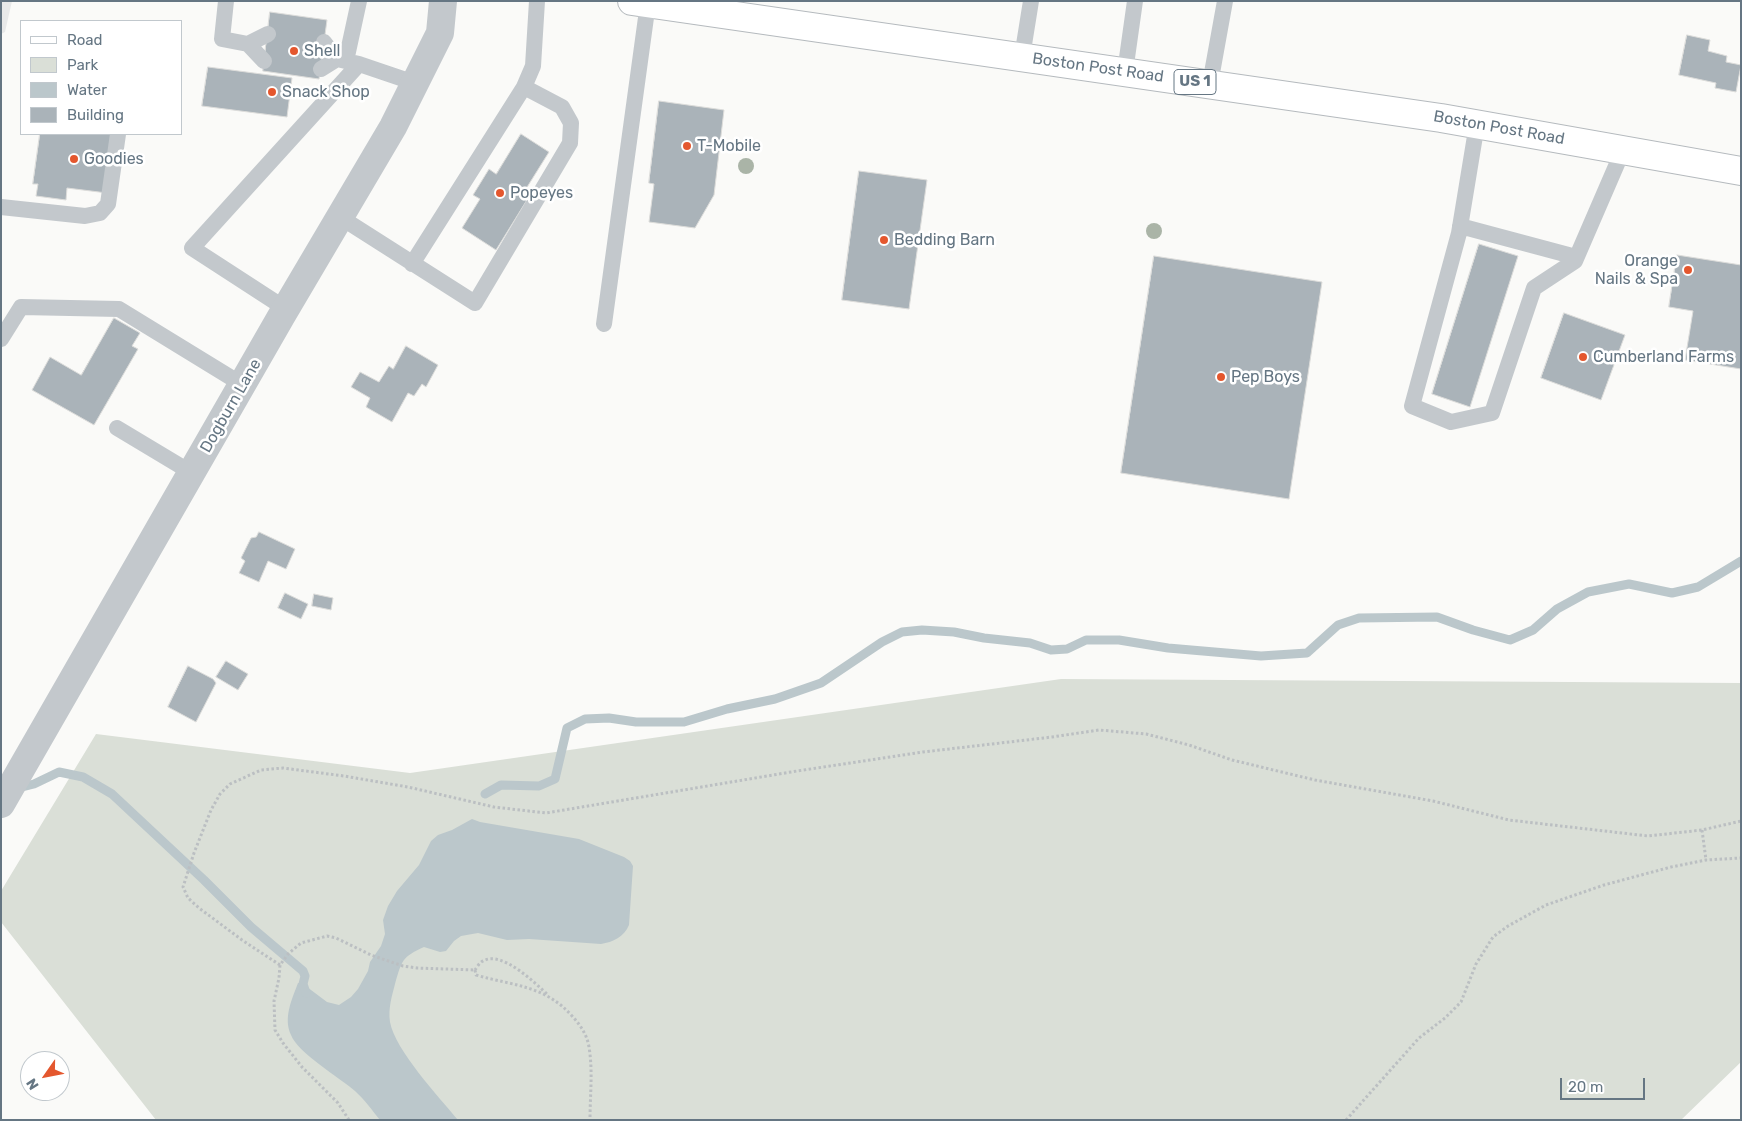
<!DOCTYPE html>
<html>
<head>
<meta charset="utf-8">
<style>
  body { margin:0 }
  #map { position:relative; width:1742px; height:1121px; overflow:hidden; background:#fafaf8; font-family:Rubik,sans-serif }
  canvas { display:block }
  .frame { position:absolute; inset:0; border:2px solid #657683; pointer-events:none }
  .legend { position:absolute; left:20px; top:20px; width:162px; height:115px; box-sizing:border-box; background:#fff; border:1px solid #c1c8cd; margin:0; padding:6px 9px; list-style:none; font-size:15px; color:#657683 }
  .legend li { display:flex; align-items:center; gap:10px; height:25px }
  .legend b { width:25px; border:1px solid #c1c8cd }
  .north { position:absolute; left:20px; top:1051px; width:50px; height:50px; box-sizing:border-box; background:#fff; border:1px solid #c1c8cd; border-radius:50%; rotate:237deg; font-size:14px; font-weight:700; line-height:20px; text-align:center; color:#657683 }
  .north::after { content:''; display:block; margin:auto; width:18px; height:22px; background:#e4572e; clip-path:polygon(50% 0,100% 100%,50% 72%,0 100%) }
  .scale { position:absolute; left:1560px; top:1078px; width:85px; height:22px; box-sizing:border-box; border:2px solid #657683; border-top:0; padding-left:6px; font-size:15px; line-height:18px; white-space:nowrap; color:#657683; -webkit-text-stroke:4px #fff; paint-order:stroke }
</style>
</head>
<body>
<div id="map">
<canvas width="1742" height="1121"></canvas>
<div class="frame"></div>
<ul class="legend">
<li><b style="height:6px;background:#fff"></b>Road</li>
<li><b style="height:14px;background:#dadfd7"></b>Park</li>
<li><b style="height:14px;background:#bbc7cb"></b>Water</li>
<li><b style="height:14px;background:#aab3b9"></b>Building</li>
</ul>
<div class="north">N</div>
<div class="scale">20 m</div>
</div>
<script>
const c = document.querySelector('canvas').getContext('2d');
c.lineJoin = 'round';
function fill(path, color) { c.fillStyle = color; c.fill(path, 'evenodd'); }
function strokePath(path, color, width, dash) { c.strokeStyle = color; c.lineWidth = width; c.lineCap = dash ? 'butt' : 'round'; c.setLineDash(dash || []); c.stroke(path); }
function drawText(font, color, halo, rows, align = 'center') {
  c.font = font + ' Rubik,sans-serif'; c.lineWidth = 5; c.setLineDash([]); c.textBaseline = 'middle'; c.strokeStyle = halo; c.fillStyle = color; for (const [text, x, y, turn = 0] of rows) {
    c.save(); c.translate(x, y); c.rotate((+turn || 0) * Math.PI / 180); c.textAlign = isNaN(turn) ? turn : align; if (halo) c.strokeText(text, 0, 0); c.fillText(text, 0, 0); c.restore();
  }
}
const built = new Path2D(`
  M1,1H12L5,32L1,34Z`);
const green = new Path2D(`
  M1061,679L1741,683V1062L1681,1120H156L1,922V891L96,734L410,773Z`);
const water = new Path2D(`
  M472,819L480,822L579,839L624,857L630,861L633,866L629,925C624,937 613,942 601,944L529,939L507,940L478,933L461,936L454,941L446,951L440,952L424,947C402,957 402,960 395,984C392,996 388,1008 390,1022C395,1050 439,1097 458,1120H380C372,1110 364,1099 355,1091C339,1077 298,1053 291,1035C283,1018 292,999 298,983L303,984L327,1002L339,1005L351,997L358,989L368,971L370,962L381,946L385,934L383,920L388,906L397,891L419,865L431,841L438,835L452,830Z`);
const stream = new Path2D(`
  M22,787L34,784L59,772L83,777L112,794L204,880L251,927L303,971L305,976L303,984L306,993
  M485,794L501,785L539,786L555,779L567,728L585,719L609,718L636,722H684L727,709L775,699L821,683L882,642L902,632L922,630L954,632L984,638L1030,643L1051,650L1067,649L1086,640H1119L1168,648L1261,656L1307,653L1338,625L1359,618L1437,617L1473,630L1510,640L1533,630L1557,609L1588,592L1629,584L1672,593L1698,587L1741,561`);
const building = new Path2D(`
  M270,12L327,20L319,79L263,71Z
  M1687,35L1710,40L1708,51L1727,56L1726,62L1741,65L1736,92L1715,88L1716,83L1679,75Z
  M208,67L292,78L287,117L202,106Z
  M659,101L724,110L714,195L695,228L649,222L654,184L649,183Z
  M40,134H115L107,193L67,188L66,200L36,196L38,184H33Z
  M521,134L549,152L524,192L530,195L496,250L462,228L480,199L473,195L489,169L496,174Z
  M859,171L927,180L909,309L842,300Z
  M1479,244L1518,256L1470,407L1432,394Z
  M1677,255L1741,265V369L1685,360L1693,311L1669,307Z
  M1154,256L1322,282L1289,499L1121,473Z
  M1564,313L1625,335L1601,400L1541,378Z
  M114,318L140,333L132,346L138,349L94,425L32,390L50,357L81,375Z
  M406,346L438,365L426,387L422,384L414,396L408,393L392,422L366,407L370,398L351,387L360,372L379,382L389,366L393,369Z
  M259,532L295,549L286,569L268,561L259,582L239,573L245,561L241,558L251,538L256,537Z
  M285,593L308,604L301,619L278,608Z
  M314,594L333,598L331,610L312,606Z
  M226,661L248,674L238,690L216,677Z
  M188,666L213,679L216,683L196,722L168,707Z`);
const path = new Path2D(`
  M1702,830L1706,860
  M280,965L242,940L199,908L188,898L183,887L194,853L211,810L220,794L230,784L261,770L283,768L344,776L408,787L494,807L546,813L797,771L923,752L1052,737L1099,730L1146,734L1189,745L1232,760L1315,780L1433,801L1509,820L1648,836L1702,830L1741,821
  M475,970L476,975C514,986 545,985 573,1017C581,1026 587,1035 589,1047C593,1071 590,1095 590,1120
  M475,970C477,967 480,962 483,961C502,950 535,983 548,995
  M349,1120L338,1103L302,1067L283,1043L275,1030L274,1001L279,978L280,965L288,954L301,943L327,936L336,938L371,955L403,966L417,968L475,970
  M1346,1120L1419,1038L1445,1018L1461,1002L1476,964L1493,937L1508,926L1546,905L1604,885L1671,867L1706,860L1741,858`);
const lane = new Path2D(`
  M226,1L222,39L248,44L264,61
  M324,42L337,59L359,64L415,83
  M248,44L268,34
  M1022,57L1031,1
  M346,61L359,1
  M321,69L337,59
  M1125,72L1135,1
  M1210,84L1225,1
  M1477,124L1459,233L1412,406L1451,422L1492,413L1534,288L1575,261L1623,150
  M1,207L85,216L100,213L108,204L118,134
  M340,217L475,303L570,143L571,123L562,107L524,87L533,66L537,1
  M1460,226L1576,257
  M412,264L524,87
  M286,309L192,248L359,64
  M604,324L648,3
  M1,339L21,307L119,309L243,385
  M117,428L192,473`);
const street = new Path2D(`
  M1,804L282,315L393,127L440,33L443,1`);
const primary = new Path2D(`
  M632,1L1441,118L1741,171`);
const trees = [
  [746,166],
  [1154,231]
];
const markers = [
  [294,51,5,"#e4572e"],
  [272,92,5,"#e4572e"],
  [687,146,5,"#e4572e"],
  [74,159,5,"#e4572e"],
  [500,193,5,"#e4572e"],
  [884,240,5,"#e4572e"],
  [1688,270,5,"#e4572e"],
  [1583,357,5,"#e4572e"],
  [1221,377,5,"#e4572e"]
];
const shields = [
  [1195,82,42]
];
const shieldNames = [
  ["US 1",1195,82]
];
const poiNames = [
  ["Shell",304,51],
  ["Snack Shop",282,92],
  ["T-Mobile",697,146],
  ["Goodies",84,159],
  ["Popeyes",510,193],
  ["Bedding Barn",894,240],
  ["Orange",1678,261,"right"],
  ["Nails & Spa",1678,279,"right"],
  ["Cumberland Farms",1593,357],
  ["Pep Boys",1231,377]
];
const streetNames = [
  ["Boston Post Road",1098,68,8],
  ["Boston Post Road",1499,128,10],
  ["Dogburn Lane",231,406,-60]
];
fill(built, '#e8e9e9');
fill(green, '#dadfd7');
fill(water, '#bbc7cb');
strokePath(stream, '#bbc7cb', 9);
fill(building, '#aab3b9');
strokePath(building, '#dcdcda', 1);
strokePath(primary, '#b5babe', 30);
strokePath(path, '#bbbfc2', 3, [2.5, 2.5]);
strokePath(lane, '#c3c8cc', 16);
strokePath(street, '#c3c8cc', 28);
strokePath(primary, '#fff', 28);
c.fillStyle = '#aab4a7';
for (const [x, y] of trees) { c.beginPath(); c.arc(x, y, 8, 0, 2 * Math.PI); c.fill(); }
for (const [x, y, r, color] of markers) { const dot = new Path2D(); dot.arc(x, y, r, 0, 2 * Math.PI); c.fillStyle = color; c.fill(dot); strokePath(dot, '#fff', 2); }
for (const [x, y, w] of shields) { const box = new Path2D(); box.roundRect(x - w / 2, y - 12.5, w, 25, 4); c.fillStyle = '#fff'; c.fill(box); strokePath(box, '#657683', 1); }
drawText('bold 15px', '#657683', null, shieldNames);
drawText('16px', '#657683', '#fff', poiNames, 'left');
drawText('16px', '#657683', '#fff', streetNames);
</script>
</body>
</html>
